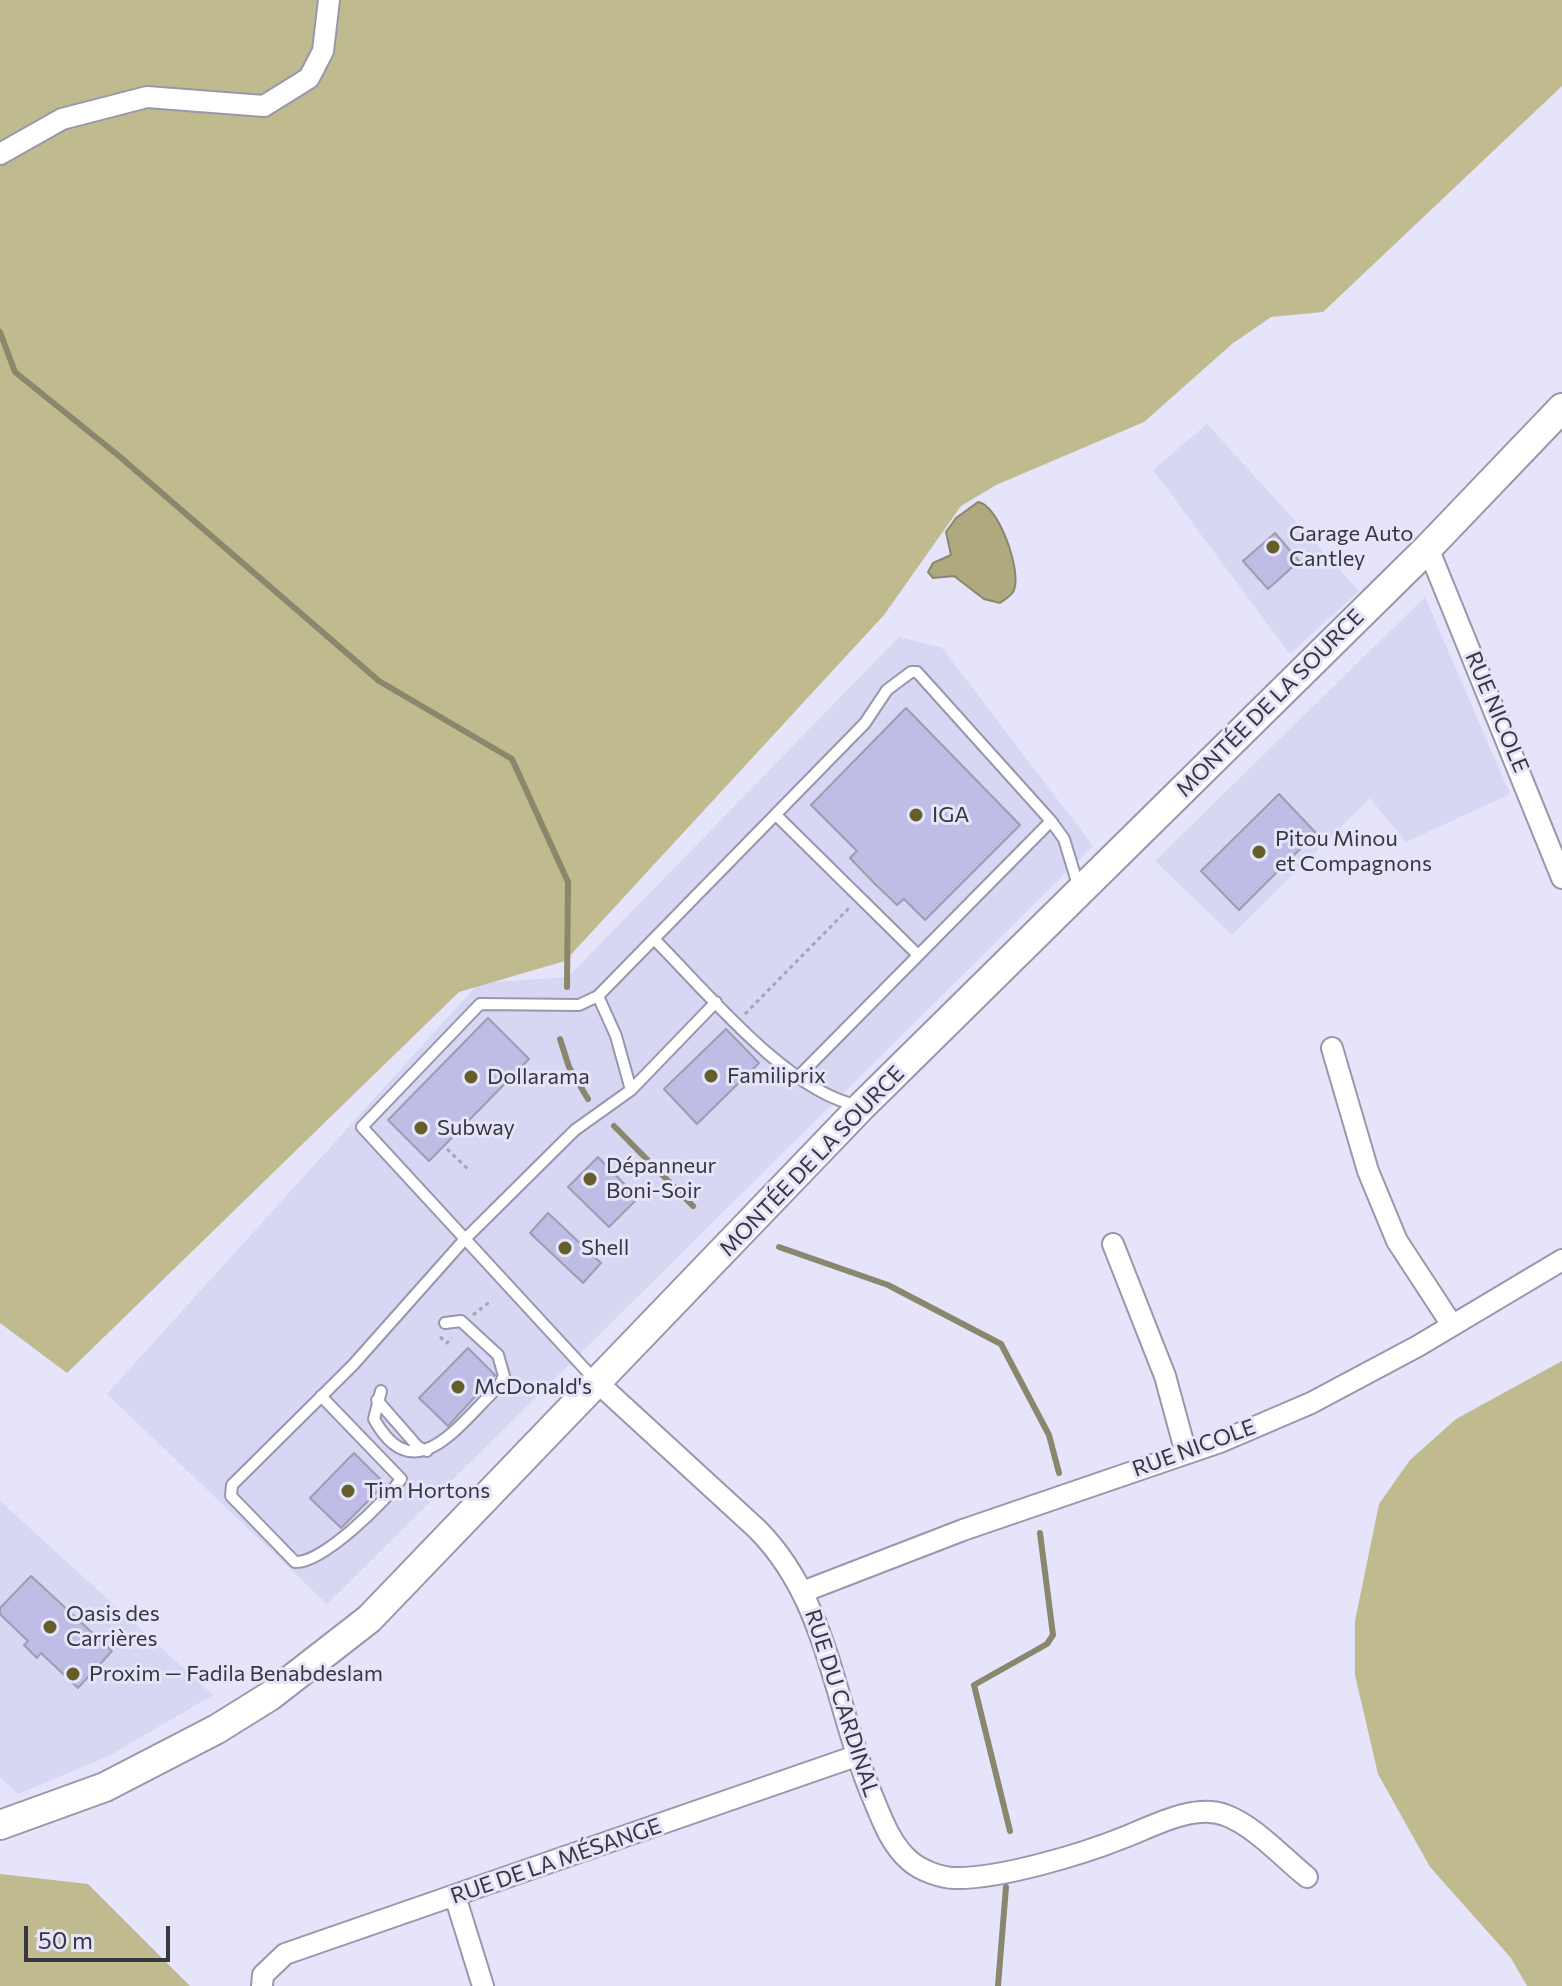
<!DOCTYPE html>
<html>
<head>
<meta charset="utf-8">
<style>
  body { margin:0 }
  #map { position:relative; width:1562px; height:1986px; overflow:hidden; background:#e5e4fa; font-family:Commissioner,sans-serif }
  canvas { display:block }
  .scale { position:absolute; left:24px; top:1926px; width:146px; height:36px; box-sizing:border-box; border:4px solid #37373f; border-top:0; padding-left:10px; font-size:24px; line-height:28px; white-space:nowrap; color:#37373f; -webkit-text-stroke:6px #e5e4fa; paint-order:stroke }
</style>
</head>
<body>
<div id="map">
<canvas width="1562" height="1986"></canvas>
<div class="scale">50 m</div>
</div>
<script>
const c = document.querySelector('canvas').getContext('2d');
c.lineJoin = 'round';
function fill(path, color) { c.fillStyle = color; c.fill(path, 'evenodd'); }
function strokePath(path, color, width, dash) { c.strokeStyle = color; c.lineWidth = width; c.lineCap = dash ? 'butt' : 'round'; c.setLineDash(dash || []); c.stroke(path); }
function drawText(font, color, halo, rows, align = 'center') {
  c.font = font + ' Commissioner,sans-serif'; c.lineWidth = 6; c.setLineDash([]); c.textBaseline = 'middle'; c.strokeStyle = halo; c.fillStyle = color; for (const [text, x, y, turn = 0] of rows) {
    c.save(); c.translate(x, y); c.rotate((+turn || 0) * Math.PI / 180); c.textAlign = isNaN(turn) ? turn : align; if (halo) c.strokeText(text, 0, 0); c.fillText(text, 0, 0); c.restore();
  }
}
const built = new Path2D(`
  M1207,424L1359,591L1290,654L1153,470Z
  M1425,597L1510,794L1406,842L1370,798L1232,935L1155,861Z
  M899,637L942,648L1093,846L327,1604L107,1394L479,983L568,977Z
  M0,1501L213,1695L109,1756L18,1794L0,1777Z`);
const forest = new Path2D(`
  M0,0H1562V86L1323,312L1271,317L1232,344L1144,422L996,485L961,506L884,615L565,961L459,992L67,1373L0,1323Z
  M1562,1361V1986H1527L1511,1958L1430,1867L1378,1774L1355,1675V1621L1379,1504L1410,1460L1456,1419Z
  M0,1874L88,1884L190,1986H0Z`);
const water = new Path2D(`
  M978,502C998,504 1022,571 1014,590C1012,596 1005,599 1000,603L984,599L954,576L933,578L928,572L933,563L951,555L946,532L956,518Z`);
const stream = new Path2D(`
  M0,332L15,372L119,456L379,681L512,759L568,882L567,987
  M560,1039L569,1067L588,1099
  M614,1126L693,1206
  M779,1247L888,1285L1001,1344L1049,1435L1059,1473
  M1010,1831L974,1685L1047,1644L1053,1635L1040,1533
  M998,1986L1006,1887`);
const building = new Path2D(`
  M1275,533L1299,561L1268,589L1243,561Z
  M906,708L1020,825L925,920L904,899L897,905L874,883L850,858L857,851L811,805Z
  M1279,794L1316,833L1239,910L1201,871Z
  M488,1018L529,1059L429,1161L388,1120Z
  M726,1029L759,1063L697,1124L664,1089Z
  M598,1157L638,1198L609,1227L568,1187Z
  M548,1213L601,1263L583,1283L530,1233Z
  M468,1348L495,1375L448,1426L419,1398Z
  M354,1453L385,1484L341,1528L310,1498Z
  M31,1576L112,1651L78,1688L41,1653L37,1658L24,1645L28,1641L0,1614V1608Z`);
const path = new Path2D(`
  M745,1014L849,908
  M447,1149L470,1171
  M473,1315L492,1300
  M440,1337L447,1343L452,1338`);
const service = new Path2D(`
  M776,815L918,955
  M654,939C704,989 789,1093 857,1105
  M598,996L616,1036L631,1090
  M798,1077L1051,821
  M595,1380L362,1127L480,1004L579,1005L598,996L865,723L887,690L911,672H917L1051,821L1064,839L1078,885
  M381,1391L374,1419C415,1493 461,1422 499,1386L504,1376L498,1355L461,1321L445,1323
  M321,1396L401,1479C386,1501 322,1564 295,1562L231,1496L232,1485L353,1365L465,1239L575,1130L631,1090L716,1002
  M377,1400L418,1447L427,1451`);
const minor = new Path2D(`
  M0,154L62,119L147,97L264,106L309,78L323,51L329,0
  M1428,548L1562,878
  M1332,1048L1368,1171L1397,1241L1452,1325
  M1113,1244L1165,1376L1186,1453
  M598,1383L757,1529C828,1600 834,1703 871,1793C881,1817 890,1844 910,1861C920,1870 941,1878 955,1878C1000,1879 1083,1854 1125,1837C1153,1826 1195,1803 1225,1815C1255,1826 1282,1857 1307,1877
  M805,1591L963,1530L1220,1442L1311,1403L1418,1346L1562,1260
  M455,1896L483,1986
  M262,1986L263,1975L285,1954L856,1756`);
const secondary = new Path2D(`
  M0,1825L105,1787L217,1729L270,1696L369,1619L862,1106L1428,548L1562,408`);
const markers = [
  [1273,547,8,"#665e2a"],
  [916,815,8,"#665e2a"],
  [1259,852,8,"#665e2a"],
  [711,1076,8,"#665e2a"],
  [471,1077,8,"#665e2a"],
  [421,1128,8,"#665e2a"],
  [590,1179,8,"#665e2a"],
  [565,1248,8,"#665e2a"],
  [458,1387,8,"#665e2a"],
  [348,1491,8,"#665e2a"],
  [50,1627,8,"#665e2a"],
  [73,1674,8,"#665e2a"]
];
const poiNames = [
  ["Garage Auto",1289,534],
  ["Cantley",1289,559],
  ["IGA",932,815],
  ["Pitou Minou",1275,839],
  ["et Compagnons",1275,864],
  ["Familiprix",727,1076],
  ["Dollarama",487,1077],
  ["Subway",437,1128],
  ["Dépanneur",606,1166],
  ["Boni-Soir",606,1191],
  ["Shell",581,1248],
  ["McDonald's",474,1387],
  ["Tim Hortons",364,1491],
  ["Oasis des",66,1614],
  ["Carrières",66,1639],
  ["Proxim — Fadila Benabdeslam",89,1674]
];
const streetNames = [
  ["MONTÉE DE LA SOURCE",1270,703,-45],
  ["RUE NICOLE",1497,712,67],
  ["MONTÉE DE LA SOURCE",812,1161,-46],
  ["RUE NICOLE",1194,1448,-20],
  ["RUE DU CARDINAL",842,1703,72],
  ["RUE DE LA MÉSANGE",556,1861,-19]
];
fill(built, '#d7d6f3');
fill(forest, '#c0ba8f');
fill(water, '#afa97f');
strokePath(water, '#8b876c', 2);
strokePath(stream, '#8b876c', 6);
fill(building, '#bfbde6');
strokePath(building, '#9d9cb0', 2);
strokePath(service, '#9897ab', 14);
strokePath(minor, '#9897ab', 24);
strokePath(secondary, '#9897ab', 32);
strokePath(path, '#a5a4b5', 3, [4, 4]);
strokePath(service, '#fff', 10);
strokePath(minor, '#fff', 20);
strokePath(secondary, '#fff', 28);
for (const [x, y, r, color] of markers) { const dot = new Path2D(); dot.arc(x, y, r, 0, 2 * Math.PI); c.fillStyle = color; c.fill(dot); strokePath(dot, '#e5e4fa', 3); }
drawText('22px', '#37373f', '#e5e4fa', poiNames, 'left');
drawText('22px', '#37373f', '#e5e4fa', streetNames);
</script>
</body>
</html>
